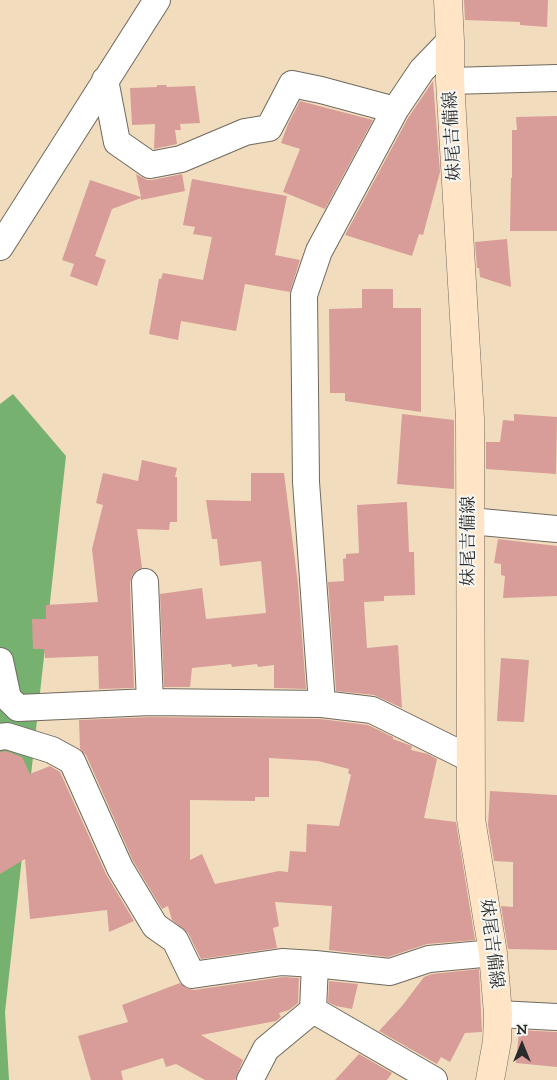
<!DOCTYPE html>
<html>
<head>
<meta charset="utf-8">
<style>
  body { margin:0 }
  #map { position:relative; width:557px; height:1080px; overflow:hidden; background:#f1ddbe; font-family:"IM FELL DW Pica",serif }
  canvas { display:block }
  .north { position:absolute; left:497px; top:1020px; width:50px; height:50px; -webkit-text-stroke:4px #f6f6f2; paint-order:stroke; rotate:0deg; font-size:14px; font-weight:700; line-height:20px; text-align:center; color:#2b2b2b }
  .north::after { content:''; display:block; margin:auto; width:18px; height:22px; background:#2b2b2b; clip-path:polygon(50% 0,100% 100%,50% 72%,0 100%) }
</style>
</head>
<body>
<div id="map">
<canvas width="557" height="1080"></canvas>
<div class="north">N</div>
</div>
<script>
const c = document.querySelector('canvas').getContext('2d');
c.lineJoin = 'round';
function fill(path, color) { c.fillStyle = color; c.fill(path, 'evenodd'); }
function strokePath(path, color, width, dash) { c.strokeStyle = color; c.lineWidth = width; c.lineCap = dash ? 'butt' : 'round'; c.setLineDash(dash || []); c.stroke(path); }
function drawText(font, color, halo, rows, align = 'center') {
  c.font = font + ' "IM FELL DW Pica","Noto Serif JP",serif'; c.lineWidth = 4; c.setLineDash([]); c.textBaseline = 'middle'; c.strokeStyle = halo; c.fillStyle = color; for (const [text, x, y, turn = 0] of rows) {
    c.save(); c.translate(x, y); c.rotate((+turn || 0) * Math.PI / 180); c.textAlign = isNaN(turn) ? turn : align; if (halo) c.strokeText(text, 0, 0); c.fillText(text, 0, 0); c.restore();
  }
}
const forest = new Path2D(`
  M13,394L66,456L5,1012L9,1080H0V404Z`);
const building = new Path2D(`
  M464,0H548L547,27L520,25V22L465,20Z
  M433,81L440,172L423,235L419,234L412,256L345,235L408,118Z
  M157,85H166L167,87L195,86L200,123L180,124L181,130H175L177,144L154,149L155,124L132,125L130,88L157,87Z
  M300,101L373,120L325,209L283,192L300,149L281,143L288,124Z
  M557,116V231H510L511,178H512V130H517L516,117Z
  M136,174L147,180H152L182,174L185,191L141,200V198L112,209L95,256L106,260L97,286L70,276L74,264L62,260L90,180L141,197Z
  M192,179L287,196L275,255L300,260L290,292L245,284L236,331L181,321L178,340L149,334L159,279H161L163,273L203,280L212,237L193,234L195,227L183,225Z
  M507,239L511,287L480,277L479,268H477L475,242Z
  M362,289H393V308H421V412L345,401V393H330L329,309L362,308Z
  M402,414L454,420V489L397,484Z
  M514,414L557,417L556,474L486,469V442H500L503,420L514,421Z
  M142,460L177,468L175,477H177V522H170L169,530L137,529L142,568L137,570L132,575L130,583L134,688L99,689L98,656L45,658L44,649H33L32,619H46V605L98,602L92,549L103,505L96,503L103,473L138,481Z
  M251,473H284L298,584L306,689L274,688V665L258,667L257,664L232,667L231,664L192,668L190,687H164L160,594L202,588L206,619L266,613L261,561L220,566L217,539H212L206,500L251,501Z
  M407,502L409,552H414L415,595L384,596V601L364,602L367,648L398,645L402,708L374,695L336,691L328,582L344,581L343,559L346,558V554L359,553L357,505Z
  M498,539L557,546V596L503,598L505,576L501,575V564L494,563Z
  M501,658L529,660L524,722L497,721Z
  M150,717L321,719L368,725L393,737V739L412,746L411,750L428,754L437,759L424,818L456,822L475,940L427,944L388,957L329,950L332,906L275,902L279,926L273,928L277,948L201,959L188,933L172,920L168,906L162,909L133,861L86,755L80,749L79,720ZM269,758L318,761L349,769L348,773L351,775L339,826L307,824L306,852L290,851L288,872L279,871L215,884L202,854L190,860V800L255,801V797H269Z
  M6,751L22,757L30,774L50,766L60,772L106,874L134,921L109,932L107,910L30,919L25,859L0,874V752Z
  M490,791L557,795V950L508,949L501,906L513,907V862L494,861L488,825Z
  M479,969L482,1032L465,1033L450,1062L441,1057L437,1064L379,1031L402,1006L424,977L432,974Z
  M283,977L299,978L298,1003L289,1010L279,1013L281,1017L276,1021L201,1035L243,1060L235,1080H205L176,1064L166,1067L163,1058L121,1071L123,1080H91L78,1036L128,1022L122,1005L180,983L186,988L194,990Z
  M329,981L358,984L352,1009L336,1006L328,1002Z
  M519,1030L557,1032V1067L516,1063Z
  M359,1054L392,1073L387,1080H335Z`);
const street = new Path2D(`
  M105,80L117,142L150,165L181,159L245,132L269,128L292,84L321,90L395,110
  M450,81L557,78
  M0,247L157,0
  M470,521L557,529
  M145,582L150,702
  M0,661L8,698L18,708L150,702L322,704L372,710L471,759
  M322,704L306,482L304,295L319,251L395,110L422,70L450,41
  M0,737L7,736L52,750L72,761L120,868L155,926L175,940L192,975L282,962L315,964
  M313,1010L434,1080
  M498,1014L557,1017
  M250,1080L266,1049L313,1010L315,964L390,972L429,959L493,953`);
const secondary = new Path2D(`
  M448,0L450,41V81L470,418L471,819L493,953L498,1014L497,1041L490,1080`);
const streetNames = [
  ["妹尾吉備線",454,136,-93],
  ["妹尾吉備線",470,541,-90],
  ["妹尾吉備線",490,944,83]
];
fill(forest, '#77b170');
fill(building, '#d89d98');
strokePath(street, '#70695e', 28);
strokePath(secondary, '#70695e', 29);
strokePath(street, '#fff', 26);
strokePath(secondary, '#ffe4c6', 28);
drawText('18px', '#2b2b2b', '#f6f6f2', streetNames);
</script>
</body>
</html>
